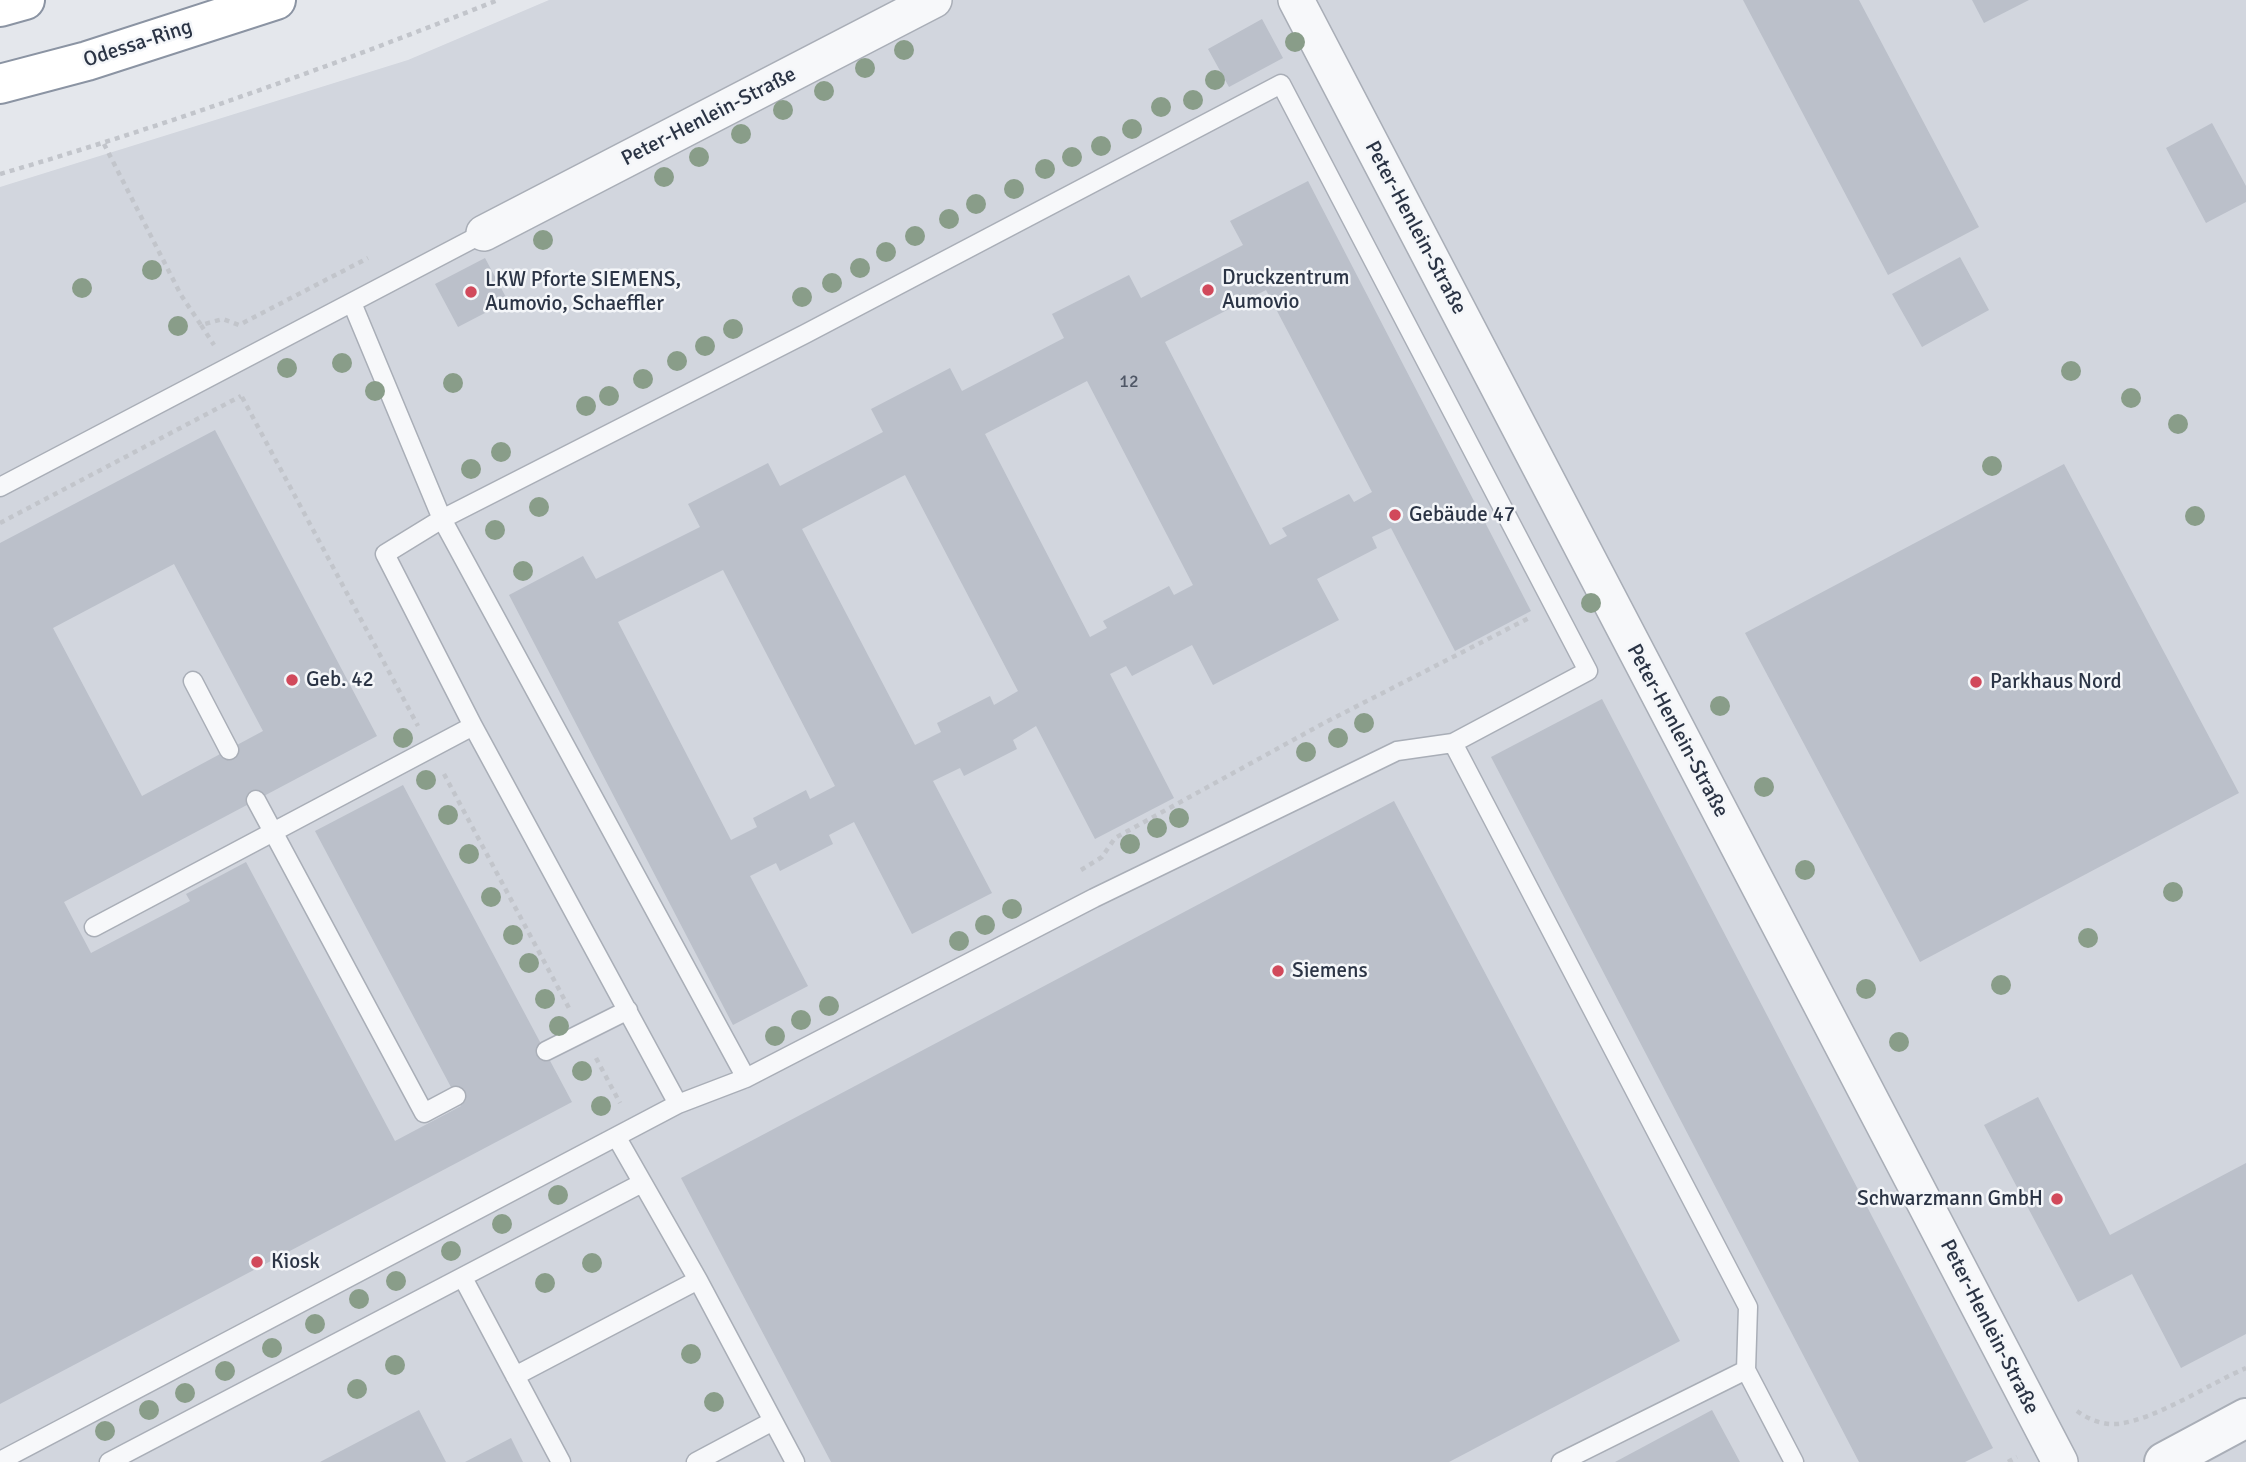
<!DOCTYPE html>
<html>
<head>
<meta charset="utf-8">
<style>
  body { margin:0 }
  canvas { display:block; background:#e4e7ec }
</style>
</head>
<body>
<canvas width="2246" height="1462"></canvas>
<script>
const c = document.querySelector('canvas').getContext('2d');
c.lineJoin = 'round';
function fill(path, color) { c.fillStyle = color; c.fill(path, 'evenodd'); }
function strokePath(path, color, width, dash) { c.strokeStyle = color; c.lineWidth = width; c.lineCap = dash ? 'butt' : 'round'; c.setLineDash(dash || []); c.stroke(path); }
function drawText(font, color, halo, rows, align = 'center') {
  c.font = font + ' Signika,sans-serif'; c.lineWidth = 5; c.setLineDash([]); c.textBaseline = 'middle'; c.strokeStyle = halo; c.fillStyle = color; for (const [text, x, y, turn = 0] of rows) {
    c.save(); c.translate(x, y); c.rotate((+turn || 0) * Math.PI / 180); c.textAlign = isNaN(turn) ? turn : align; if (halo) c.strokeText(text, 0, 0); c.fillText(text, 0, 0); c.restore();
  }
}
const built = new Path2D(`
  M549,0H2246V1462H0V187L408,60Z`);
const building = new Path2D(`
  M1743,0H1859L1979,227L1888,275Z
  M1972,0H2029L1984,23Z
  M1262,19L1283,58L1229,87L1208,49Z
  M2212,123L2246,186V202L2206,223L2166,148Z
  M1308,181L1531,611L1455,651L1391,528L1372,537L1377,548L1317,579L1339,620L1213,685L1192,645L1132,676L1126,666L1110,674L1174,798L1095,839L1036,726L1013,740L1017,749L964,776L960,768L933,781L992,893L912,934L854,822L829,835L833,844L780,871L776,863L750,876L808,986L733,1025L509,595L583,556L596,579L700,527L688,504L768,463L780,486L883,432L871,409L950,368L962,391L1064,338L1052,314L1129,275L1141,298L1243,245L1230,221ZM1266,290L1372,492L1354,502L1349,494L1282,528L1287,536L1270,545L1165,342ZM1087,381L1193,585L1174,595L1169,586L1103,621L1107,628L1090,637L985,434ZM905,475L1018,691L994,705L990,696L937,723L941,732L915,745L802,529ZM723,570L835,786L810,799L806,790L753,818L757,827L731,840L618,622Z
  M1960,257L1989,310L1922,347L1892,294Z
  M485,258L508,301L458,327L435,284Z
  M215,430L377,736L64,902L91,953L190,901L186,894L246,862L395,1141L461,1106L315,831L403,785L572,1102L0,1404V543ZM174,564L263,731L142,796L53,628Z
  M2064,464L2239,793L1920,962L1745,633Z
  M1602,699L1993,1448L1965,1462H1859L1491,757Z
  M1394,801L1680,1341L1449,1462H831L681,1178Z
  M2038,1097L2110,1235L2246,1163V1334L2181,1368L2132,1274L2078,1302L1984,1125Z
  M419,1410L446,1462H320Z
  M1712,1410L1740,1462H1615Z
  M511,1438L523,1462H465Z`);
const path = new Path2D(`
  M104,144L181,295L201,325L223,319L239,325L368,258
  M0,174C169,125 335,65 498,0
  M201,325L214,345
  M242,397L418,726
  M0,523L241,396
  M444,774L570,1010
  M1081,870L1102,857L1115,838L1324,723L1529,618
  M596,1058L620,1103
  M2077,1411C2088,1419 2102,1425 2117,1424C2155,1420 2209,1384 2246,1368
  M2008,1462L2017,1457`);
const service = new Path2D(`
  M352,303L442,519L746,1078
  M0,487L484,233
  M193,681L229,750
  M1453,743L1748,1307L1746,1370L1561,1462
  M256,800L424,1113L456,1096
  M94,927L473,726
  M546,1051L628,1010
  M617,1138L698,1280L795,1462
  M463,1278L561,1462
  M1746,1370L1794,1462
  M515,1376L698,1280
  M0,1461L678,1104L746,1078L1094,898L1397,751L1453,743L1588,671L1281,84L805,334L442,519L385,554L473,726L678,1104
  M109,1462L642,1183
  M696,1462L773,1421`);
const minor = new Path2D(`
  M1296,0L2060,1462
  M484,233L934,0`);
const tertiary = new Path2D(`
  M2164,1462L2246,1418`);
const trunk = new Path2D(`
  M0,7L25,0
  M0,84L87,61L276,0`);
const trees = [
  [1295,42],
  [904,50],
  [865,68],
  [1215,80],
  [824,91],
  [1193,100],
  [1161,107],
  [783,110],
  [1132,129],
  [741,134],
  [1101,146],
  [699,157],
  [1072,157],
  [1045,169],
  [664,177],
  [1014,189],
  [976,204],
  [949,219],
  [915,236],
  [543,240],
  [886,252],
  [860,268],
  [152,270],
  [832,283],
  [82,288],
  [802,297],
  [178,326],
  [733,329],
  [705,346],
  [677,361],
  [342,363],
  [287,368],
  [2071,371],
  [643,379],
  [453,383],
  [375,391],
  [609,396],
  [2131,398],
  [586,406],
  [2178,424],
  [501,452],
  [1992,466],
  [471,469],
  [539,507],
  [2195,516],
  [495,530],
  [523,571],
  [1591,603],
  [1720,706],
  [1364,723],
  [403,738],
  [1338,738],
  [1306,752],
  [426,780],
  [1764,787],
  [448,815],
  [1179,818],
  [1157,828],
  [1130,844],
  [469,854],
  [1805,870],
  [2173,892],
  [491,897],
  [1012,909],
  [985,925],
  [513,935],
  [2088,938],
  [959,941],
  [529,963],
  [2001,985],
  [1866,989],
  [545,999],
  [829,1006],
  [801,1020],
  [559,1026],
  [775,1036],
  [1899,1042],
  [582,1071],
  [601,1106],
  [558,1195],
  [502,1224],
  [451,1251],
  [592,1263],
  [396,1281],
  [545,1283],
  [359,1299],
  [315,1324],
  [272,1348],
  [691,1354],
  [395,1365],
  [225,1371],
  [357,1389],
  [185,1393],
  [714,1402],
  [149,1410],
  [105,1431]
];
const markers = [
  [1208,290,7,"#d1495b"],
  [471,292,7,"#d1495b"],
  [1395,515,7,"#d1495b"],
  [292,680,7,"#d1495b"],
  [1976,682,7,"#d1495b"],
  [1278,971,7,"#d1495b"],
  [2057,1199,7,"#d1495b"],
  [257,1262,7,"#d1495b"]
];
const numberNames = [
  ["12",1129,382]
];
const streetNames = [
  ["Odessa-Ring",138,44,-18],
  ["Peter-Henlein-Straße",709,117,-27],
  ["Peter-Henlein-Straße",1415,228,62],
  ["Peter-Henlein-Straße",1677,731,62],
  ["Peter-Henlein-Straße",1989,1327,63]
];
const poiNames = [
  ["Druckzentrum",1222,278],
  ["Aumovio",1222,302],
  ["LKW Pforte SIEMENS,",485,280],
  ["Aumovio, Schaeffler",485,304],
  ["Gebäude 47",1409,515],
  ["Geb. 42",306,680],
  ["Parkhaus Nord",1990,682],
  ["Siemens",1292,971],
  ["Schwarzmann GmbH",2043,1199,"right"],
  ["Kiosk",271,1262]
];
fill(built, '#d2d6de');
fill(building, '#bbc0ca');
strokePath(service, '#a9aeb7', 21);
strokePath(minor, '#a9aeb7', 38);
strokePath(tertiary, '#a9aeb7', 42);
strokePath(trunk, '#8b94a3', 42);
strokePath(path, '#c2c5cb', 4.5, [5, 5]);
strokePath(service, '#f7f8fa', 18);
strokePath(minor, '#f7f8fa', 35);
strokePath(tertiary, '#f7f8fa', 38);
strokePath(trunk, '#fff', 38);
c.fillStyle = '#899d89';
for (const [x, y] of trees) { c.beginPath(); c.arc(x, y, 10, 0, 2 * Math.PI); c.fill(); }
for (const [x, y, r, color] of markers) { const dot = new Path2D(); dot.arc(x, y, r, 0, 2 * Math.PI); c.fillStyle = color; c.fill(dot); strokePath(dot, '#f4f6f9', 2.5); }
drawText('18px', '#4f5766', null, numberNames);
drawText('21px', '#2b3445', '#f4f6f9', streetNames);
drawText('21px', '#2b3445', '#f4f6f9', poiNames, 'left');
</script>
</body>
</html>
